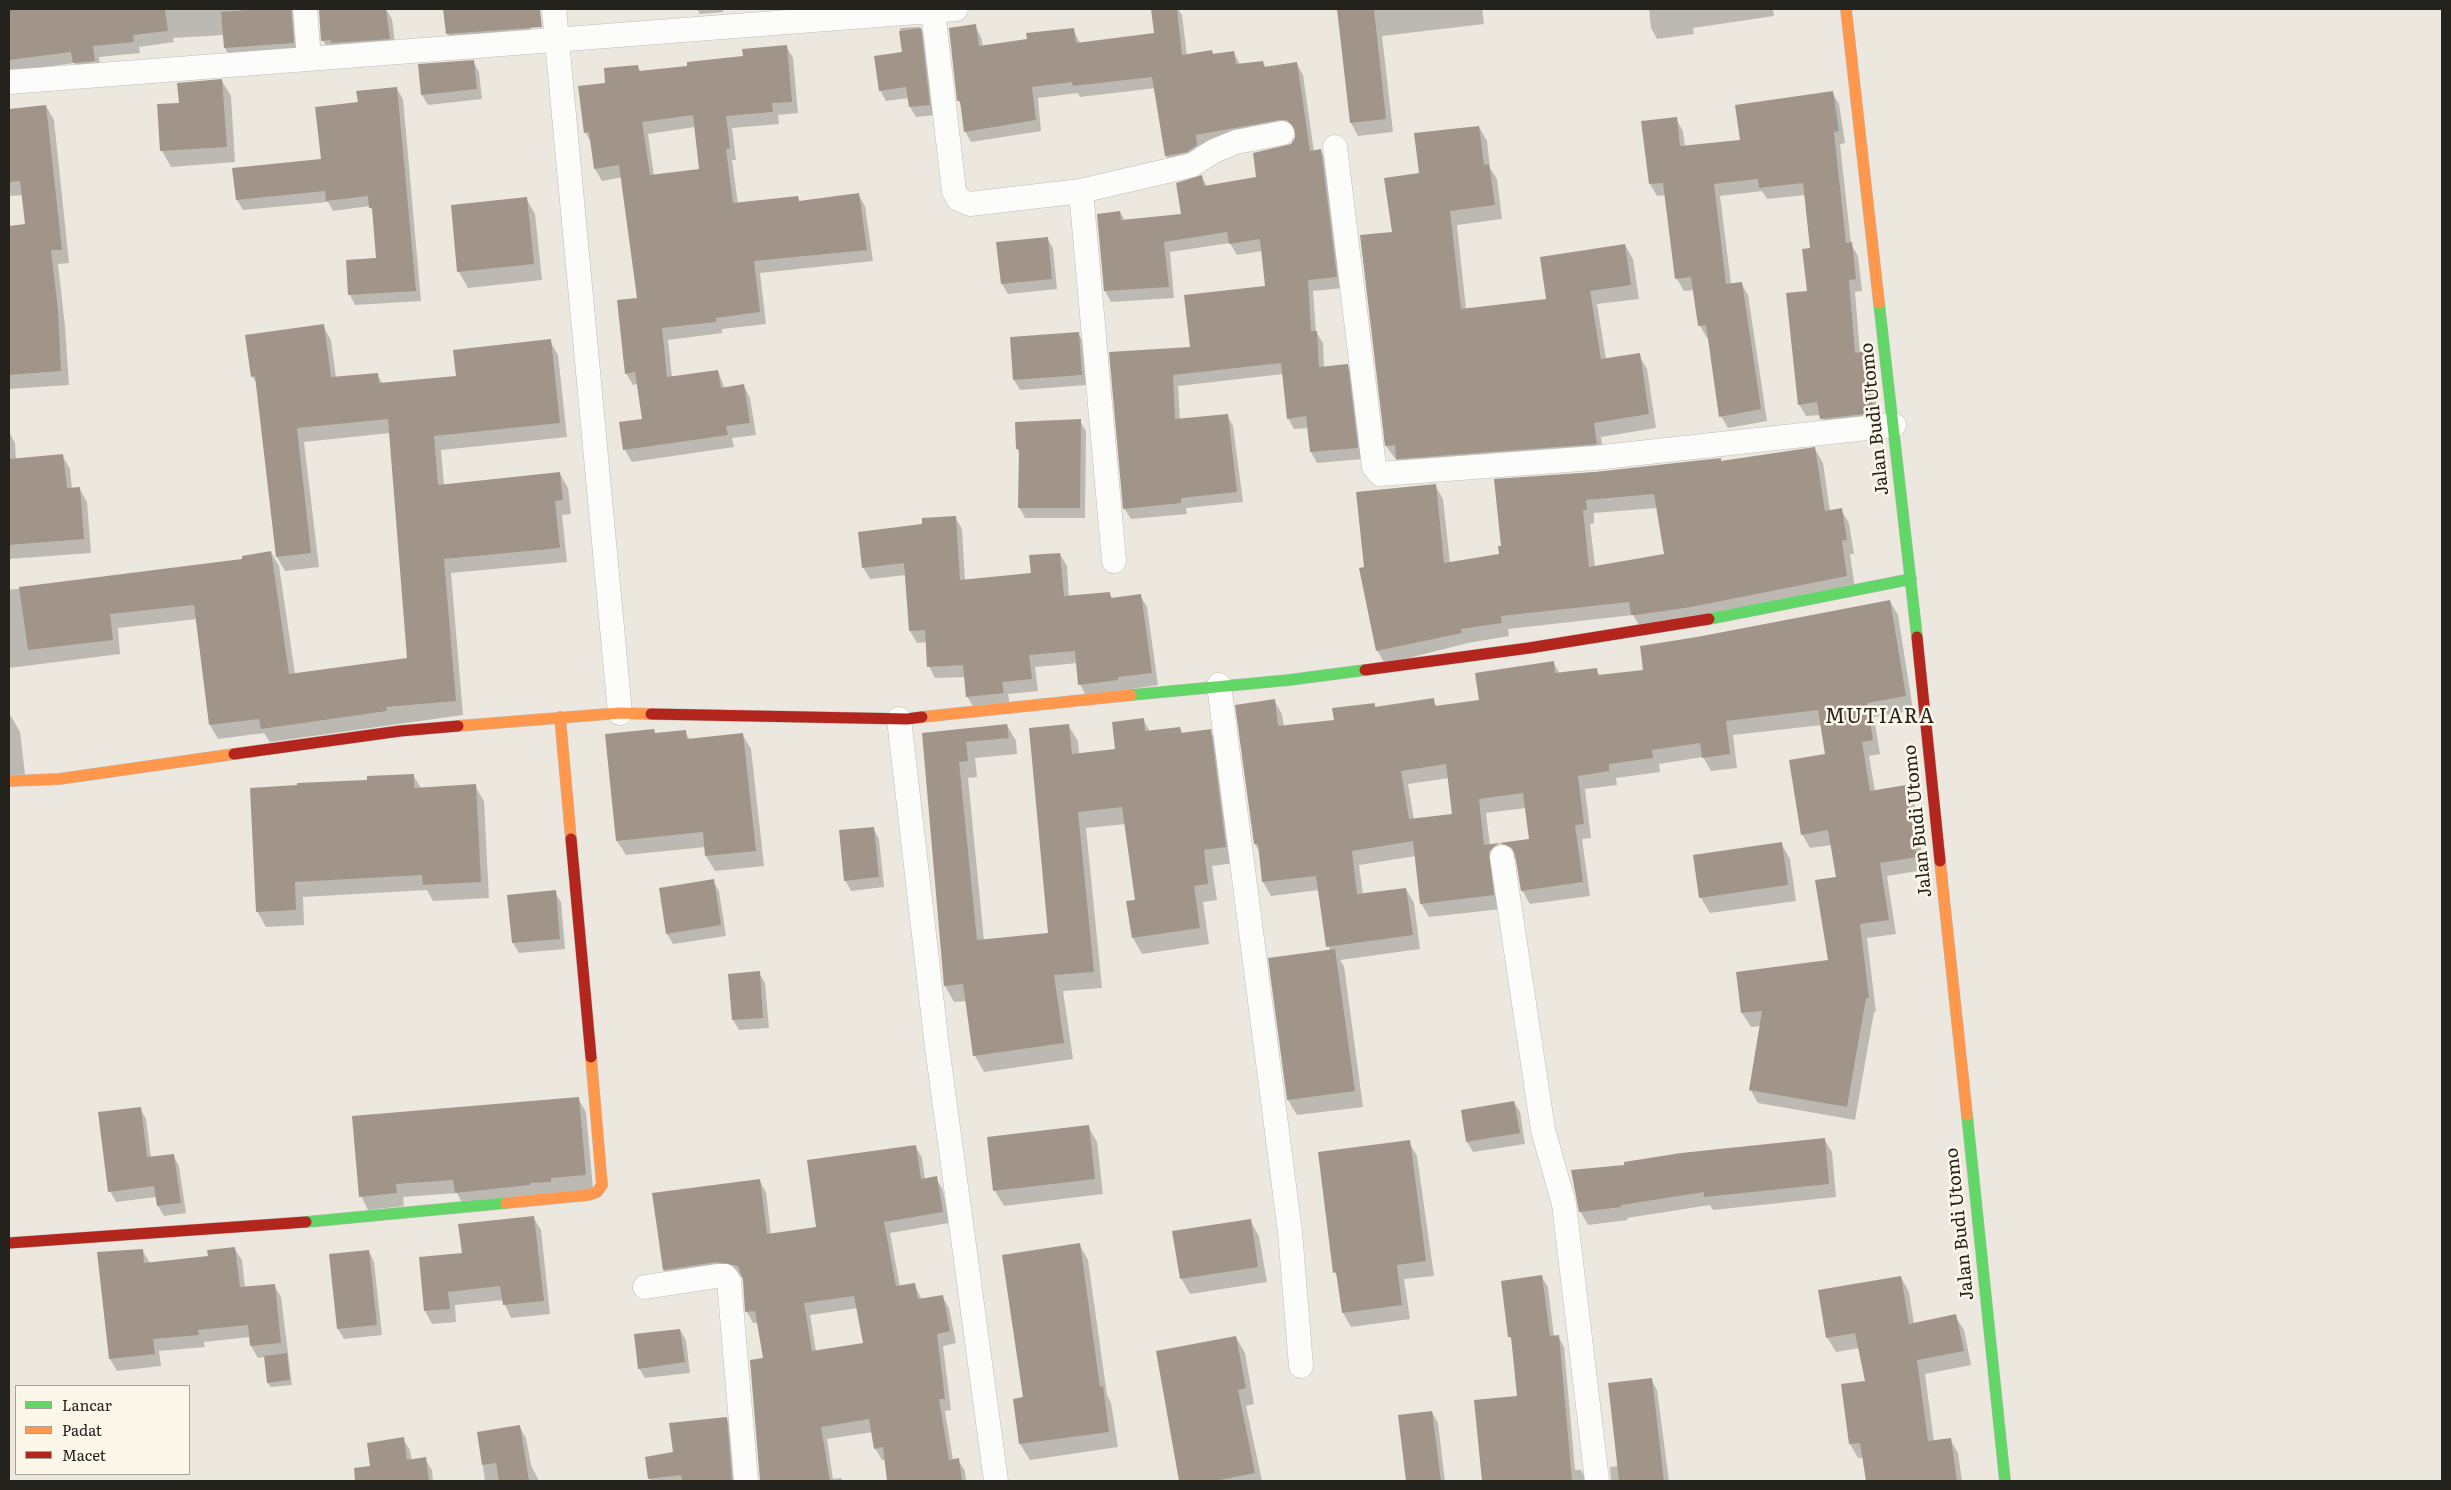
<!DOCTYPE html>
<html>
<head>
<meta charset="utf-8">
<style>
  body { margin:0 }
  #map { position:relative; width:2451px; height:1490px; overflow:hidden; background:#ece8e0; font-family:Literata,serif }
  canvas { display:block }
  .frame { position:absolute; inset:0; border:10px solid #24221d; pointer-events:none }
  .legend { position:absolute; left:15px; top:1385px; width:175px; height:90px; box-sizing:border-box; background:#fdf7e9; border:1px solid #a6a297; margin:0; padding:6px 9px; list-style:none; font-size:15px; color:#24221d }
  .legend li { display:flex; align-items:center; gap:10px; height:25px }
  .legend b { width:25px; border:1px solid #a6a297 }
</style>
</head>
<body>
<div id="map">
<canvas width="2451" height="1490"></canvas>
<div class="frame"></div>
<ul class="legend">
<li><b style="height:6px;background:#63d668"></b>Lancar</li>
<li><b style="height:6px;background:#ff974d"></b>Padat</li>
<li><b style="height:6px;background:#b3261e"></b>Macet</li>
</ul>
</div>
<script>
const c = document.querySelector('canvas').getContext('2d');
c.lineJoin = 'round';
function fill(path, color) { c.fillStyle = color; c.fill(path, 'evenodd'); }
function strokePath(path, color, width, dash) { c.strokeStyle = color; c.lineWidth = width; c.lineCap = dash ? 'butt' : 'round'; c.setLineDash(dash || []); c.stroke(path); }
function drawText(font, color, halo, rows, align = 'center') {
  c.font = font + ' Literata,serif'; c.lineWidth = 5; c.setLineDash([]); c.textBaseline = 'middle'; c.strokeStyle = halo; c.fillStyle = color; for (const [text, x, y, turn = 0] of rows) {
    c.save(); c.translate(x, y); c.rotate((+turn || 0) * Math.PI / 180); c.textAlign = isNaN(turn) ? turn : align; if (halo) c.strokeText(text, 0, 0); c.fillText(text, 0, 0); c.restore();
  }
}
const shadow = new Path2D(`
  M9,9H304L300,54L232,60L225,48L224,35L173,38L174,42L139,47L140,53L99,57L101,73L81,74L74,63L16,71L9,76Z
  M319,9H386L392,19L396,50L329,52L323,40Z
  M445,9H529L532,40L454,46L448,34Z
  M697,9H723V12L700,14Z
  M1152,9H1178L1182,15L1187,56L1234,52L1240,65L1263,62L1266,68L1297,64L1303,75L1314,152L1321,151L1327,162L1343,288L1313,291L1316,332L1323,343L1324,368L1347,365L1353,376L1363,459L1317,463L1311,452L1309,428L1294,429L1288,418L1283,374L1178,386L1180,419L1227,415L1233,426L1243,502L1186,508L1187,514L1131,519L1124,508L1111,354L1191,348L1266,287L1262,251L1237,255L1230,243L1170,252L1174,298L1111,302L1105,291L1120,212L1125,221L1182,215L1201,176L1207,186L1258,178L1291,145L1297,133L1286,130L1173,167L1166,156L1156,88L1080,97L1078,93L1038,98L1041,131L971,142L965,131L961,106L959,101L975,26L981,37L983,47L1028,40L1073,29L1080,43L1155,34Z
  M1338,9H1482L1484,24L1382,36L1393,132L1358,136L1351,123Z
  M1649,9H1773L1774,16L1693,28L1694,34L1657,39L1651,28Z
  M920,27L926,37L935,115L916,117L910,107L909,98L886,101L880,90L903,54L900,28Z
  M786,46L793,58L798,113L778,115L779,124L732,128L736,160H732L738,204L797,197L800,202L858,194L865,206L873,261L760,273L766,324L722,329V333L668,340L672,377L718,371L725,389L744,386L750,398L756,435L732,438L734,447L632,462L625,450L643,420L638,384L633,385L626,373L639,299L623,177L602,181L595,169L592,144L585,132L607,84L638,67L641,72L688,67L744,57ZM695,127L700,170L654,176L648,134Z
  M473,61L479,72L482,99L428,105L422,95L419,65Z
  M222,81L231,96L235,162L171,167L162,151L158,106L180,104Z
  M397,89L403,99L421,301L355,305L350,295L347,261L377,259L373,212L370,206L333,211L328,202L243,210L237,200L322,160L359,103Z
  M1832,92L1839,104L1845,143L1840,144L1851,244L1858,256L1862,291L1855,292L1860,353H1863L1870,365L1880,425L1829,431L1821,415L1806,416L1799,404L1812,249L1805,195L1767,199L1762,191L1720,196L1731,284L1741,283L1748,295L1767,421L1728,428L1721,416L1709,338H1707L1700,326L1694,290L1684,291L1677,279L1666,195L1657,196L1650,184L1676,119L1683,131L1685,147L1741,141Z
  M46,106L54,120L69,263L58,264L65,326L69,385L9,389V227L27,225L23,195L9,196V111Z
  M1479,127L1487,141L1490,168L1497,179L1502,219L1457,225L1466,309L1548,300L1625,245L1633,259L1639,299L1597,304L1606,359L1639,355L1647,369L1656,428L1601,437L1604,458L1406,473L1386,446L1393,233L1420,174Z
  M526,198L535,214L542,280L468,288L459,272L452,206Z
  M1047,238L1053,248L1057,289L1008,294L1002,284Z
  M323,326L331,340L336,378L377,374L383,384L457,377L550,341L558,355L567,437L441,450L444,486L560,474L568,488L571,514L562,515L567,562L451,573L463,715L270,742L264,733L218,739L210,725L197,619L118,628L120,654L9,668V590L244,560L271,552L279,566L295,674L408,659L390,433L304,442L319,567L285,571L277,557L257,384L252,376Z
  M1078,333L1084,344L1087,385L1020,390L1014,380Z
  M1080,421L1086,431L1085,518H1025L1019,507L1020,454L1017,449Z
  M9,432L15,443L16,459L62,455L70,469L72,489L79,488L87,502L91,553L9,559Z
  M1815,449L1823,463L1830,511L1841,510L1849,523L1854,554H1850L1855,589L1641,628L1633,615L1508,629L1509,636L1468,643L1385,664L1377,650L1366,568L1435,485L1443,499L1450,563L1501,555L1502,547L1496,480L1721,462ZM1657,508L1666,555L1595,567L1590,524L1594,523V513Z
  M955,517L962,529L965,580L1032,574L1060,554L1067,566L1069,597L1109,594L1113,599L1140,595L1147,607L1158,685L1086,696L1080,684L1078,663L1035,667L1038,691L1008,694L1010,705L974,708L967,696L965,677L935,678L929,666L927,642L917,643L910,631L906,575L870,579L863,567L924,525Z
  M1890,601L1898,615L1913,710L1874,717L1880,754L1869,756L1875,791L1905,786L1914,800L1924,870L1887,876L1896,934L1867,938L1876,1012H1874L1855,1120L1758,1103L1750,1089L1761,1026L1751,1027L1742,1013L1737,973L1829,961L1837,878L1832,845L1810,848L1802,834L1827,755L1822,725L1733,735L1737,768L1711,771L1703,757L1659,764L1660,772L1616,778L1617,785L1585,789L1591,838L1582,839L1590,896L1530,904L1522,890L1518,860L1509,857L1501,909L1429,917L1421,903L1416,856L1359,865L1363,895L1406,889L1414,903L1420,949L1340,960L1344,966L1363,1107L1297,1115L1288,1100L1330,951L1319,890L1271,896L1263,882L1260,853L1255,844L1274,700L1282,714L1284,727L1335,721L1374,704L1376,708L1433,700L1437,707L1480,701L1553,662L1560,674L1596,669L1600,676L1645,671L1697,639ZM1449,778L1454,815L1414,820L1408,784ZM1526,808L1531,840L1490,846L1486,813Z
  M11,716L20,732L25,774L9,776V717Z
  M1143,719L1150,732L1180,728L1183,734L1210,731L1220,747L1235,863L1212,866L1217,900L1203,902L1209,944L1142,954L1133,938L1137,901L1126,824L1086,828L1102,988L1063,991L1073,1059L984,1072L975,1056L966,1001L954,1002L945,986L923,734L1007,725L1016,741L1017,754L975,758L977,777L968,778L984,941L1050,934L1068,725L1078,741L1079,754L1117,750Z
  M654,731L656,734L685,732L690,740L742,734L751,749L764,866L715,871L706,856V847L626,855L617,841Z
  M413,775L421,788L475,786L484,801L489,898L433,901L427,890L303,897L304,925L266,927L257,911L369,781Z
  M873,828L879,839L884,887L851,891L845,880Z
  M1781,843L1790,859L1796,901L1710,913L1701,898Z
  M713,881L719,891L726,936L673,944L667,934Z
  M555,892L561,902L565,949L519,953L513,943L509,896Z
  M759,973L765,983L769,1028L739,1030L733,1020L729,975Z
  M578,1098L586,1112L593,1189L464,1206L457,1193L403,1197L404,1206L368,1210L361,1196Z
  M1514,1102L1520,1112L1525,1144L1473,1152L1467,1142L1462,1111Z
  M140,1108L146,1119L151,1158L173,1155L179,1166L186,1213L164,1216L158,1206L156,1197L116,1202L110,1191Z
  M1088,1126L1097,1142L1103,1194L1004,1206L995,1191Z
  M1824,1139L1832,1152L1836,1197L1713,1210L1710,1205L1627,1218L1628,1220L1588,1225L1580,1211L1625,1166Z
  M1409,1142L1417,1156L1434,1276L1404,1279L1410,1319L1351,1327L1343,1313L1338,1279L1335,1272Z
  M915,1146L922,1158L925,1180L936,1178L943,1190L949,1223L890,1233L900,1287L914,1284L922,1300L942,1296L949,1308L956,1343L943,1346L951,1410L945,1411L953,1460H958L965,1471L966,1481H889L886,1460H882L875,1448L873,1432L827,1439L833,1479L841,1478L843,1481H761L764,1359L759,1323H753L747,1312L743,1277L724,1274L671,1282L664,1270L654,1194L759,1180L766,1192L771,1235L818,1228ZM858,1308L865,1344L816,1351L810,1315Z
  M533,1217L541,1230L550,1314L511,1318L503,1300L455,1305L456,1322L432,1324L425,1311L463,1254Z
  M1250,1220L1259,1236L1267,1282L1190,1294L1181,1278Z
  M1079,1244L1088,1260L1107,1395L1111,1403L1118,1447L1030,1460L1020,1444L1014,1400L1024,1399Z
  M234,1248L242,1260L245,1288L274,1285L281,1297L292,1385L271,1387L268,1383L265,1357L258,1358L251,1346L250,1337L204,1342L205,1347L159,1351L161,1366L117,1371L110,1359L142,1250L150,1263L209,1257Z
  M369,1251L374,1262L382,1335L344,1339L338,1329L330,1255Z
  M1541,1276L1548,1287L1554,1337L1558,1336L1564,1347L1575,1470H1581L1587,1481H1483L1475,1401L1518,1397L1513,1343L1510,1337Z
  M1901,1277L1909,1292L1914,1324L1955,1316L1964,1330L1971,1365L1925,1374L1934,1442L1950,1439L1958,1453L1962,1481H1867L1864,1458H1858L1850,1444L1842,1386L1866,1382L1860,1348L1836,1352L1827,1337Z
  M680,1330L686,1340L690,1373L645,1378L639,1368Z
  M1236,1337L1245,1353L1254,1404L1246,1406L1262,1481H1181L1157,1352Z
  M1651,1379L1657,1390L1669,1481H1611L1610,1467L1619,1466Z
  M1432,1412L1438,1423L1445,1481H1407L1399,1416Z
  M726,1418L733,1430L738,1481H651L646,1458L674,1454Z
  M519,1426L526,1438L531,1465L539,1481H485L478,1433Z
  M403,1439L410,1450L412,1461L425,1459L432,1470L433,1481H374L368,1444Z`);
const building = new Path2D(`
  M9,9H165L168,31L133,35L134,42L93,46L95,61L73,63L71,52L9,60Z
  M262,9H291L294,43L224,48L221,12Z
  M319,9H386L390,39L331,43V40L321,41Z
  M443,9H540L542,27L446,34Z
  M1151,9H1177L1182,55L1212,50L1213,54L1234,51L1236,64L1263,61L1264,67L1297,62L1310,151L1321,149L1337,277L1308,280L1311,331H1317L1319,367L1348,364L1358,448L1310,452L1306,416L1287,419L1281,363L1173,375L1175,419L1228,414L1237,492L1181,498V503L1123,509L1109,352L1190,347L1184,295L1265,286L1260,239L1229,244L1227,232L1164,242L1169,287L1104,291L1097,214L1120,211L1121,220L1181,214L1176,183L1202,175L1204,186L1256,177L1253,153L1291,144L1295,138V130L1287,120H1279L1196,135L1197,145L1187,152L1165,156L1152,77L1073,86L1072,82L1032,87L1036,120L964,132L960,101H957L949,28L976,24L979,46L1027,39L1026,33L1074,28L1076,43L1154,33Z
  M1337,9H1374L1386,119L1350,123Z
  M921,28L930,105L909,107L906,87L879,91L874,56L902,52L899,31Z
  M787,45L792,102L772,103L773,112L726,116L730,148L726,149L733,203L798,196L799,201L859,193L867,250L754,261L760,312L716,318V322L662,328L667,377L718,370L721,388L744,384L750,423L726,426L728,435L623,450L619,422L642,419L635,372L625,374L617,300L637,298L619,165L594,169L589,132L584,133L578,86L605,83L604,68L638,65L639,71L687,66V62L743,56L742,49ZM693,115L699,169L650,175L642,122Z
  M474,60L477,89L421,95L418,64Z
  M222,79L227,147L160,151L157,104L179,103L177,83Z
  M397,87L416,291L348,295L346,260L376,258L372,208H369L368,196L326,201L325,191L236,200L232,168L321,159L315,107L358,102L356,91Z
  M1833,91L1839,131L1834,132L1846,243L1852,242L1856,279L1849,280L1855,353L1864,351L1874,413L1820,419L1817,402L1798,405L1786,293L1807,291L1802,249L1810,248L1803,183L1759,188L1758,179L1714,184L1726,284L1742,282L1761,409L1719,417L1706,325L1698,326L1691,277L1675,279L1663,183L1649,184L1641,121L1677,117L1680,146L1740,140L1735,105Z
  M46,105L62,250H51L58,310L61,371L9,375V226L25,224L20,181L9,182V109Z
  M1479,126L1484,165L1489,164L1495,205L1450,211L1461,309L1546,299L1540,257L1625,244L1631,285L1590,291L1601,359L1640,353L1649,414L1594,423L1597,444L1396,459L1395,445L1385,446L1360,235L1392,232L1384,178L1419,173L1414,133Z
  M527,197L534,264L457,272L451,205Z
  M1048,237L1052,279L1001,284L996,242Z
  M324,324L331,377L378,373L379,383L456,376L453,350L551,339L560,423L434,436L438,485L560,472L563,500L555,501L560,548L444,559L456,701L386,707L387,711L261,729L259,719L209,725L194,605L110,614L113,640L28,650L19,587L242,559V556L271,551L289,674L407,658L388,419L297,428L311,553L276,557L255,376L251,377L245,335Z
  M1079,332L1082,375L1013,380L1010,337Z
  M1081,419L1080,508H1018L1019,449H1016L1015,422Z
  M1815,447L1825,511L1842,508L1847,540L1842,541L1847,576L1691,607L1636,615H1631L1629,602L1501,616L1502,623L1461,629L1462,633L1376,651L1359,568L1364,567L1356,492L1436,484L1444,563L1499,554L1498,546H1501L1494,479L1595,472L1721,458V461ZM1654,494L1664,554L1589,567L1583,510H1587L1586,500Z
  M63,454L67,488L80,487L84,539L9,545V459Z
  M956,516L960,580L1031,573L1029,555L1060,553L1064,596L1110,592L1111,598L1141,594L1152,673L1118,677V680L1078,685L1075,651L1029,655L1032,679L1002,682L1004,693L966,697L963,665L927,667L925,630L909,631L904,563L862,568L858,532L922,524V518Z
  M1890,600L1906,696L1867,703L1873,740L1862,742L1870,791L1906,785L1917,857L1880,863L1889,920L1860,924L1869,998H1866L1847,1107L1749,1090L1762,1011L1741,1013L1736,972L1828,960L1815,880L1836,877L1828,830L1801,835L1789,760L1825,754L1818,710L1726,721L1730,754L1702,758L1700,743L1652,750L1653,758L1609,764V771L1578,776L1584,824L1575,825L1583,882L1521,891L1515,854L1512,848L1500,843L1494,846L1489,852L1494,895L1420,904L1413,841L1352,851L1357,894L1406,888L1413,935L1326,947L1316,876L1262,882L1258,844H1254L1235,705L1275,699L1278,726L1334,720L1332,708L1375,703V707L1434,698L1435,706L1479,700L1475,673L1554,661L1555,673L1597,668L1598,675L1643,670L1640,646L1697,637ZM1446,764L1452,814L1409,819L1401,771ZM1523,793L1529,839L1484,845L1479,799Z
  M1144,718L1145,731L1180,727L1181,733L1211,729L1226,847L1204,850L1208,884L1194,886L1200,928L1132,938L1126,901L1135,900L1122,807L1078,812L1094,972L1054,975L1064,1043L973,1056L963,984L944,986L922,733L1007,724L1009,738L966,742L968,761L959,762L977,940L1048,933L1029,728L1069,724L1072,754L1115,749L1112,722Z
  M654,729L655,733L686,730L687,739L743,733L756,851L705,856L703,832L616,841L605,734Z
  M414,774V788L476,784L481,882L423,885L422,875L295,882L296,910L256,912L250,788L297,785V783L367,780V776Z
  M874,827L879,877L844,881L839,830Z
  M1782,842L1788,885L1699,898L1693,855Z
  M714,879L721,925L666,934L659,888Z
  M556,890L560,939L512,943L507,895Z
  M1335,949L1355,1091L1287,1100L1268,958Z
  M760,971L763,1018L732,1020L728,974Z
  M579,1097L586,1175L551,1178V1182L530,1183V1185L455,1193L453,1180L396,1184L397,1193L359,1197L352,1116Z
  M1514,1101L1520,1133L1466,1142L1461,1110Z
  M141,1107L147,1157L174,1154L181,1203L157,1206L154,1186L108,1192L98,1112Z
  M1089,1125L1095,1179L993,1191L987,1137Z
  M1825,1138L1829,1184L1704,1197V1192L1621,1205V1207L1579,1212L1571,1170L1624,1165V1162L1681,1153Z
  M1410,1140L1426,1261L1397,1265L1402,1305L1342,1313L1336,1272L1333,1273L1318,1152Z
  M916,1145L921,1179L937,1176L943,1212L884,1222L896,1286L915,1283L918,1299L943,1295L950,1331L937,1334L945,1399H939L949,1460L959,1458L962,1481H887L883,1447L874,1449L869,1419L821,1427L830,1481H760L750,1360L763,1358L755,1311L745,1312L743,1280L738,1266L717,1262L663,1270L652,1193L760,1179L767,1234L816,1227L807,1160ZM854,1296L863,1343L812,1351L804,1303Z
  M534,1216L544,1301L503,1305L500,1286L448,1292L450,1309L424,1311L419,1257L462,1253L458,1224Z
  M1251,1219L1258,1267L1180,1279L1172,1231Z
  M1080,1243L1100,1387L1103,1386L1109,1432L1019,1444L1013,1399L1023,1397L1002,1255Z
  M235,1247L240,1287L275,1284L281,1343L250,1346L248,1325L198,1330L199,1335L153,1339L155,1354L109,1359L97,1252L143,1249L144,1263L208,1256L207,1250Z
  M369,1250L377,1325L337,1329L329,1254Z
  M1542,1275L1550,1336L1559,1335L1572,1481H1482L1474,1400L1517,1396L1511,1337H1508L1501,1281Z
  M1901,1276L1909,1324L1956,1314L1964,1351L1917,1360L1928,1441L1951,1438L1957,1481H1866L1860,1443L1849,1444L1841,1384L1865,1381L1855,1333L1826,1338L1818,1290Z
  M680,1329L685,1362L638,1369L634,1334Z
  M1236,1336L1246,1388L1238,1390L1255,1473L1215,1481H1179L1156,1351Z
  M287,1353L290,1380L267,1383L264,1356Z
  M1652,1378L1664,1481H1619L1608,1383Z
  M1432,1411L1441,1481H1406L1398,1415Z
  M727,1417L732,1481H682L681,1475L648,1479L645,1457L673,1452L669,1423Z
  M520,1425L529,1481H499L496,1463L482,1465L477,1432Z
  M404,1437L407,1460L426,1457L429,1481H355L354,1468L370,1466L367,1443Z`);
const street = new Path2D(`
  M305,9L309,59
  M554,9L620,713
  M933,12L954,191L958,199L970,204L1081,191L1192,165L1214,151L1236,142L1282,133
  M9,82L956,9
  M1335,147L1374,467L1380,474L1594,458L1894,425
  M1081,191L1114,561
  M1219,685L1290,1232L1301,1366
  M899,719L937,1047L996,1481
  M1502,857L1543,1130L1564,1204L1597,1481
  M645,1287L717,1276H725L729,1281L746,1481`);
const fast = new Path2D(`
  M1879,303L1917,637
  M1709,619L1911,579
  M1131,695L1289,680L1365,670
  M1967,1115L2005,1481
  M306,1222L506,1203`);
const slow = new Path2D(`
  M1846,9L1879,303
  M560,717L571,839
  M922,717L1131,695
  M458,726L620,713L651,714
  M9,781L59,779L234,754
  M1940,861L1967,1115
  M506,1203L588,1195L597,1192L602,1185L591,1057`);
const jam = new Path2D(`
  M1917,637L1940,861
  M1365,670L1529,648L1709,619
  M651,714L907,719L922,717
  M234,754L400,731L458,726
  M571,839L591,1057
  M9,1243L306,1222`);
const streetNames = [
  ["Jalan Budi Utomo",1875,419,-96],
  ["Jalan Budi Utomo",1918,821,-96],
  ["Jalan Budi Utomo",1960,1224,-96]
];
const quarterNames = [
  ["MUTIARA",1880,717]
];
fill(shadow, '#0003');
fill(building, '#a1958a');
strokePath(street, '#bfbdb7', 25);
strokePath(fast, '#bfbdb7', 12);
strokePath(slow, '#bfbdb7', 12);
strokePath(jam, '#bfbdb7', 12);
strokePath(street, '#fcfcfa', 24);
strokePath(fast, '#63d668', 11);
strokePath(slow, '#ff974d', 11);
strokePath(jam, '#b3261e', 11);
drawText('18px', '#24221d', '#fdf7e9', streetNames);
c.letterSpacing = '1px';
drawText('20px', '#24221d', '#fdf7e9', quarterNames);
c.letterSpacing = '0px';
</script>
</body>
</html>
